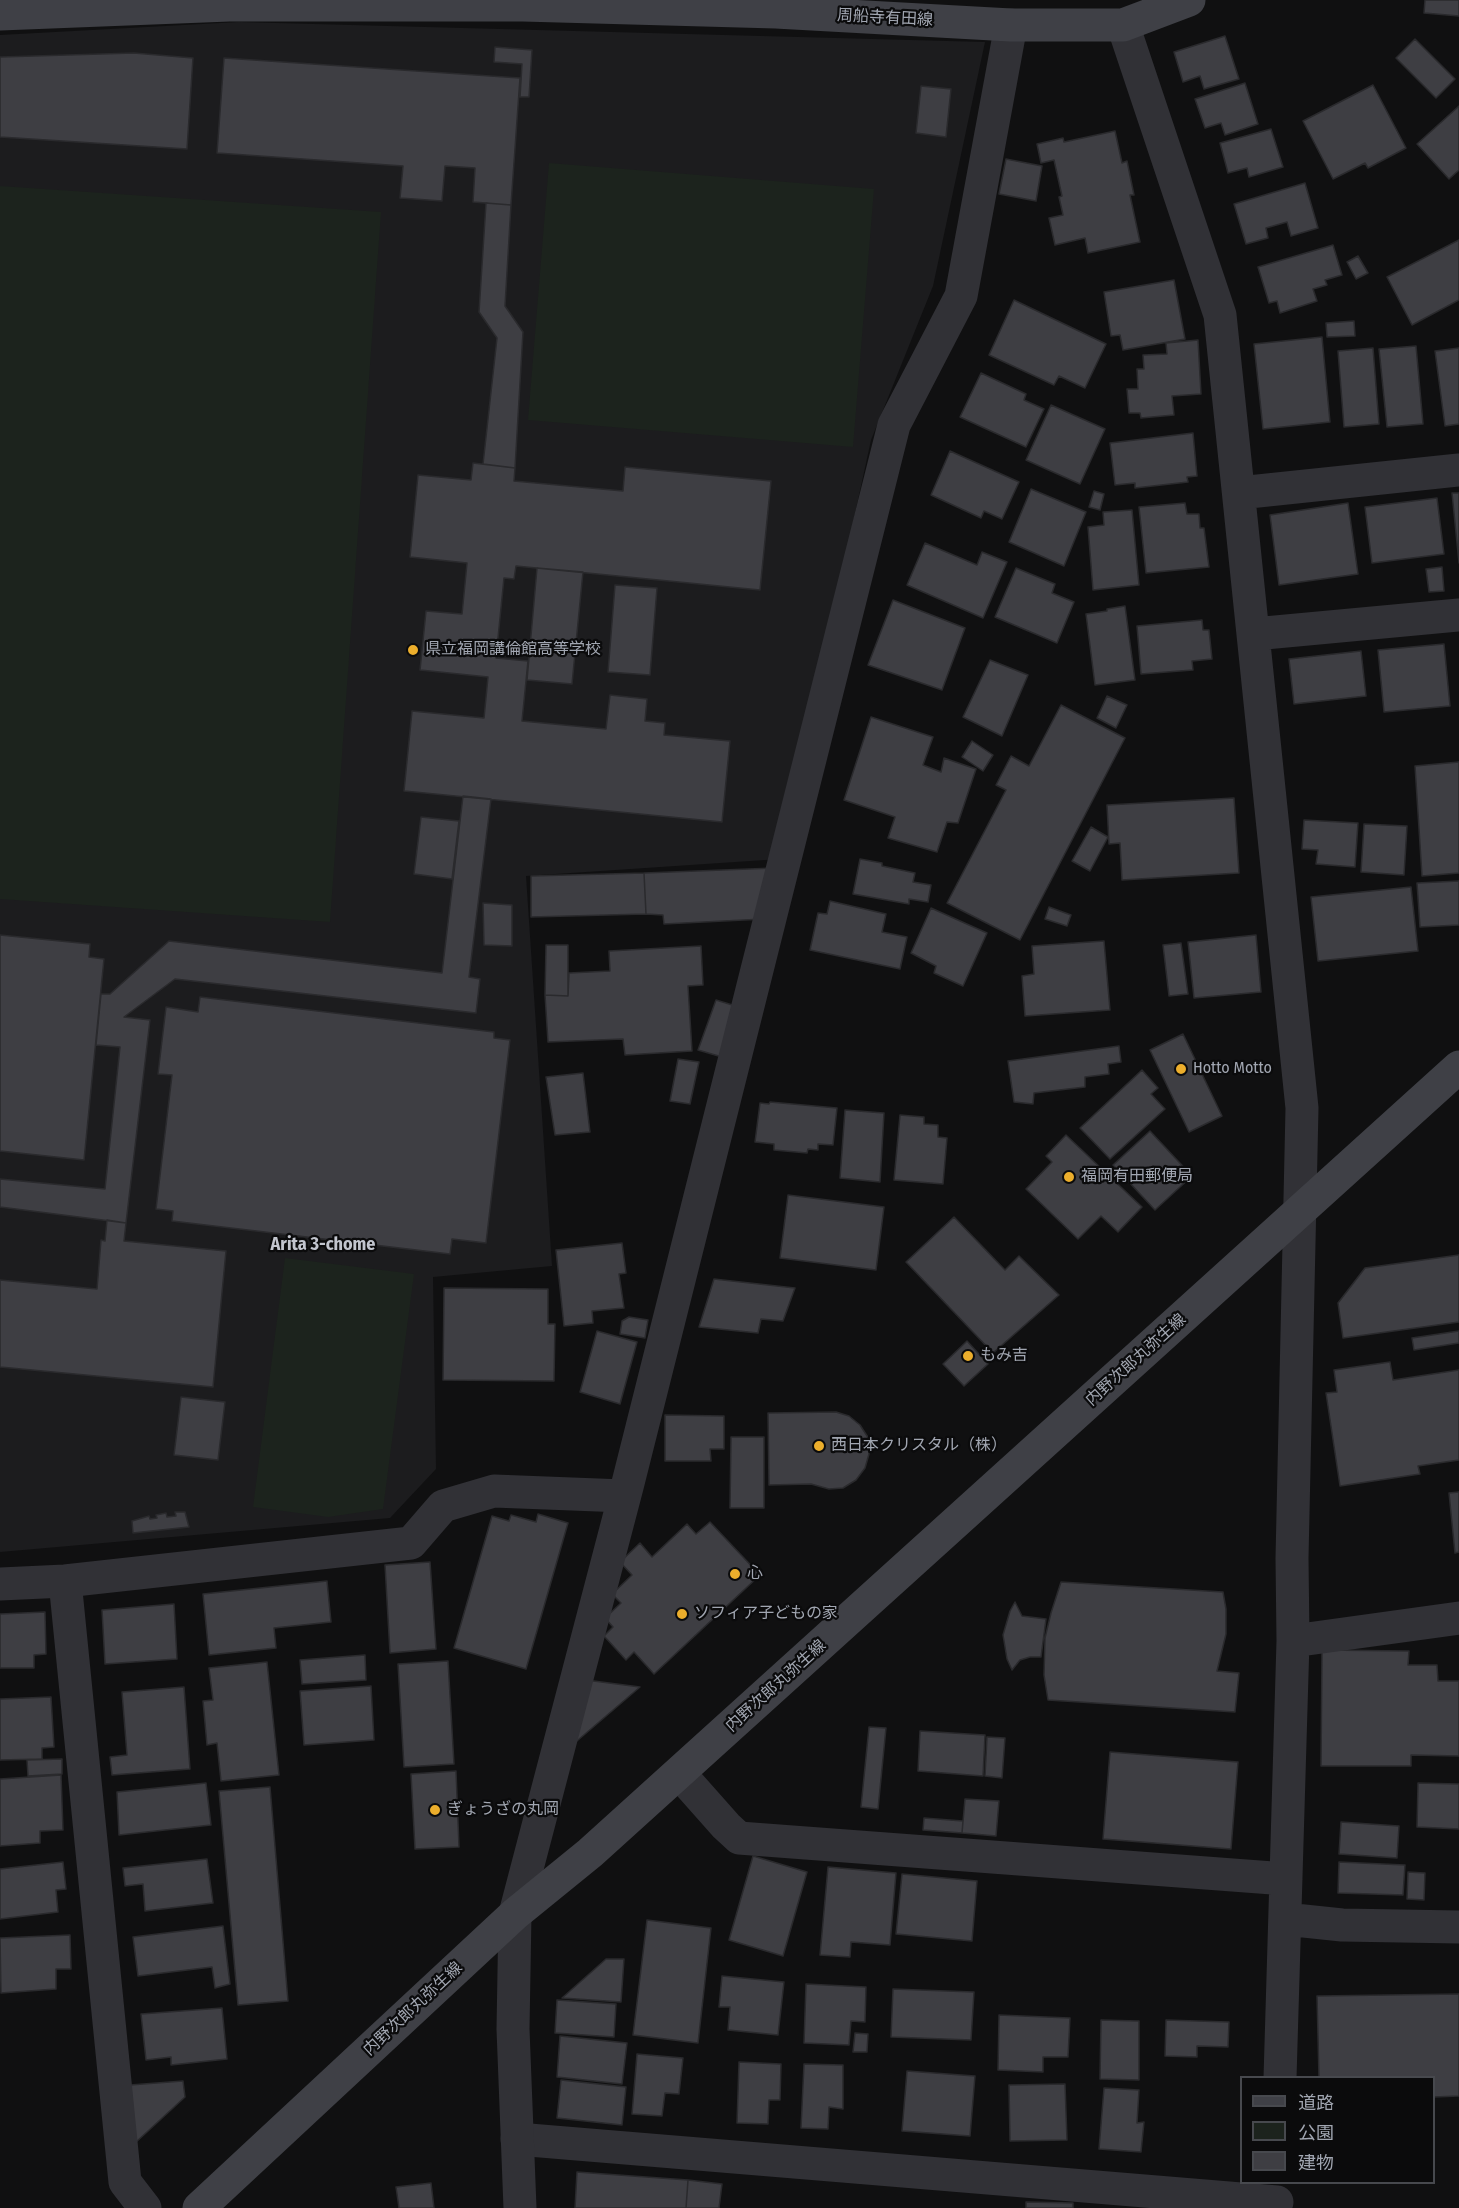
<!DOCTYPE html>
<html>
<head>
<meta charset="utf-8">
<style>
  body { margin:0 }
  #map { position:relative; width:1459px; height:2208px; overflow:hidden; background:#101011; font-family:"Fira Sans Condensed","Noto Sans JP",sans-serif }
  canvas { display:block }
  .legend { position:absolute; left:1240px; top:2076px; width:195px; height:108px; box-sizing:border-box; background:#0b0b0c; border:2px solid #47494e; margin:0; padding:8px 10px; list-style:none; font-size:18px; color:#a1a6b1 }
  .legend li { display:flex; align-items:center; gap:12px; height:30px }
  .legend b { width:30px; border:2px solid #47494e }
</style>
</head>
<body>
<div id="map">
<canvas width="1459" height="2208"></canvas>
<ul class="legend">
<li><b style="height:8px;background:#3f4046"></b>道路</li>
<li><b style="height:16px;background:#1c231d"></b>公園</li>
<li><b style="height:16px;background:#3e3e43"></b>建物</li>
</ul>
</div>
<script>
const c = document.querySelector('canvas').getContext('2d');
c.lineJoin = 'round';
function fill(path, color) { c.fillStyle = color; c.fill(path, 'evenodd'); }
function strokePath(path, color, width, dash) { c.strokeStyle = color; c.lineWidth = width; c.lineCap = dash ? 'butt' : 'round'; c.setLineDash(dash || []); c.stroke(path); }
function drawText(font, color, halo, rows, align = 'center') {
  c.font = font + ' "Fira Sans Condensed","Noto Sans JP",sans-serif'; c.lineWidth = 4.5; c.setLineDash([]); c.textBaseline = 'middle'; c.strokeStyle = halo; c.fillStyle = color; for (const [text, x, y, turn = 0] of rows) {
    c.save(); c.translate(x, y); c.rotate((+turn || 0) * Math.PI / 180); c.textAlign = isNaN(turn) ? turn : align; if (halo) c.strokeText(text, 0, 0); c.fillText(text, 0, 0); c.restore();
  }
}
const built = new Path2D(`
  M239,22L985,42L933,286L871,440L780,859L526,876L552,1266L433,1277L436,1469L390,1518L0,1552V35Z`);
const green = new Path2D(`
  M549,163L874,189L853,447L528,420Z
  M0,186L381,212L330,922L0,899Z
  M285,1258L414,1274L383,1509L328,1517L253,1507Z`);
const building = new Path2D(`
  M1425,0H1459V16L1424,13Z
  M1225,36L1239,79L1204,89L1200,76L1183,82L1174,52Z
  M1415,39L1455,79L1436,98L1396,58Z
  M495,47L532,50L529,97H520L522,64L494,62Z
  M134,53L193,58L187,149L0,137V57Z
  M224,58L520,78L511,205L473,202L475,168L445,166L442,201L400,198L403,166L217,153Z
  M1245,83L1258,124L1225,135L1221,123L1205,128L1195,99Z
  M1373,85L1406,148L1368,168L1365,163L1333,179L1303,121Z
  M921,86L951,89L946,137L916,133Z
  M1459,106V170L1449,179L1417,144Z
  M1271,129L1283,167L1249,177L1247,168L1228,173L1220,143Z
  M1115,131L1122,163L1127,161L1134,195H1130L1140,242L1088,253L1085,238L1055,245L1049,218L1063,215L1059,197L1062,196L1054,160L1041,163L1037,144L1063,138L1064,142Z
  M1006,159L1042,166L1036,201L999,194Z
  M1305,183L1318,228L1291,236L1287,222L1266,228L1268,238L1246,244L1234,204Z
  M486,203L511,205L505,306L523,332L515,468L483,464L497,338L479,312Z
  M1459,240V300L1412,325L1387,277Z
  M1333,245L1342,275L1325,280L1327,285L1313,289L1317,301L1280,313L1277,301L1269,303L1258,267Z
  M1358,256L1368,273L1356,279L1347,262Z
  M1174,280L1185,339L1123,350L1120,335L1111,336L1104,292Z
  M1014,300L1106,344L1085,388L1059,376L1054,385L989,355Z
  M1354,321L1355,336L1327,337L1326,323Z
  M1322,337L1330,422L1263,429L1254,344Z
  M1198,340L1201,394L1172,396L1174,415L1141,418L1140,413H1129L1127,389H1138L1137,369H1144L1143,355L1167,354L1166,343Z
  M1416,346L1423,424L1387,427L1379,349Z
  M1373,348L1379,424L1344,427L1338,351Z
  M1459,348V424L1445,426L1435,351Z
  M981,373L1026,394L1024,400L1044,409L1026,447L960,417Z
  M1051,405L1105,429L1080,484L1026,460Z
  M1193,433L1197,476L1187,477L1188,482L1135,488V483L1115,485L1110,443Z
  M950,451L1019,482L1002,519L984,511L981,518L931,495Z
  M473,463L515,468L514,481L623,491L625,467L771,481L760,590L516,566L514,579L504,578L496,658L528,661L522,721L606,729L610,695L647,699L645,721L665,723L664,735L730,741L722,822L404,791L412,711L484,718L488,677L420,670L426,611L462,614L467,563L410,557L418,475L471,480Z
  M1031,489L1086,512L1064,566L1009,542Z
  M1094,491L1104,494L1100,510L1089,507Z
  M1452,493H1459V563Z
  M1437,498L1444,554L1372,563L1365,507Z
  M1185,503L1187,514H1199L1200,528H1204L1209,567L1146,573L1139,507Z
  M1348,503L1358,574L1279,585L1270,515Z
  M1132,510L1139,585L1093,590L1088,527L1104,525L1103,512Z
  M925,543L977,565L982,552L1007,562L983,618L907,585Z
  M1442,567L1444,591L1429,592L1426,569Z
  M537,568L583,572L572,684L527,680Z
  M1016,568L1055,584L1052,593L1074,602L1057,643L995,617Z
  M615,585L657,588L650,675L608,672Z
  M893,600L965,628L942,690L868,665Z
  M1125,606L1135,680L1095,685L1086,614L1107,611V609Z
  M1202,620L1203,630H1209L1212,659L1192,661L1193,670L1141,674L1137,626Z
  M1444,644L1450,706L1384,712L1378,650Z
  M1361,651L1366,696L1294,704L1289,659Z
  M990,660L1028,675L1002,736L963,717Z
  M1107,696L1127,705L1116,728L1097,718Z
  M1061,705L1125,738L1020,940L947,903L1006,790L996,785L1011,756L1029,766Z
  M871,717L933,737L923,765L941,772L944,758L976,769L958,823L947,822L937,852L888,838L895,817L844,800Z
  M972,741L993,755L983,771L962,757Z
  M1459,762V873L1422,876L1415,766Z
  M463,796L491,799L469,977L480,979L476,1013L175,979L124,1017L150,1020L126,1223L0,1207V1179L105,1189L120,1047L96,1045L101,994H110L169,941L442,973Z
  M1234,798L1239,873L1122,880L1120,843L1109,844L1107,805Z
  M421,817L459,821L452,879L414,874Z
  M1304,820L1358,823L1355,867L1316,864L1318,850L1302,849Z
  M1364,824L1407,826L1404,875L1361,872Z
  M1091,827L1108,837L1090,871L1072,861Z
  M860,859L882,863V866L915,873L913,882L931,885L928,902L909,899V904L853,894Z
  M775,868L764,919L664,924L663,915L646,914L644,873Z
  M644,873L646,914L531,917V876Z
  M1459,881V925L1420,927L1417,883Z
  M1411,887L1418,951L1318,961L1311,897Z
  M830,901L886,914L882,932L907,937L900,969L810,950L818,913L827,914Z
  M483,903L512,905V946L484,945Z
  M1049,907L1071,915L1067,926L1045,919Z
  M931,908L987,933L963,986L934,973L936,966L911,953Z
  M0,935L90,944L89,957L104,959L84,1160L0,1151Z
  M1256,935L1261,992L1194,998L1188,942Z
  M1104,941L1110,1010L1025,1016L1022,976L1034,974L1032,946Z
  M1181,943L1188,994L1169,996L1163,945Z
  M546,945H568V996L545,995Z
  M701,946L703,985L688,986L692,1051L625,1055L623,1039L548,1042L545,995L568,996L569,973L610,971L609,951Z
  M200,997L494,1032V1038L510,1040L486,1243L452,1239L450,1254L172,1221L173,1211L156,1209L172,1075L158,1074L166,1007L198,1012Z
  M716,1000L739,1007L722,1057L698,1050Z
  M1183,1034L1222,1116L1189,1132L1150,1050Z
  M1119,1046L1121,1062L1108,1064L1109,1074L1085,1077V1087L1034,1093L1033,1104L1014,1102L1008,1061Z
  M678,1059L699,1062L690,1104L670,1101Z
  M1142,1070L1158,1088L1151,1094L1165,1109L1110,1159L1080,1128Z
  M583,1073L590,1132L555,1135L546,1077Z
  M770,1102L837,1108L833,1145L818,1144V1150L808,1149L807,1153L774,1150V1144L755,1142L760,1103L769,1104Z
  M845,1110L884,1113L880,1182L840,1178Z
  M900,1115L924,1117V1124L938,1125V1137L947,1138L943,1184L894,1180Z
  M1150,1131L1192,1176L1155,1210L1113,1165Z
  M1066,1135L1142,1207L1118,1232L1101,1216L1078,1239L1026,1189L1052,1162L1046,1156Z
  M788,1195L884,1207L876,1270L780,1258Z
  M954,1217L1005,1270L1019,1256L1059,1295L993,1353L906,1262Z
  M107,1220L126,1223L124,1241L226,1251L213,1387L0,1367V1280L97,1289L101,1240L105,1241Z
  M622,1243L626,1273L619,1274L624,1308L592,1311L593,1323L564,1326L556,1250Z
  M1459,1255V1322L1343,1338L1338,1303L1365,1268Z
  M714,1279L795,1288L783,1321L761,1319L758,1333L699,1327Z
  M444,1288L548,1289V1324H555L554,1381L443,1380Z
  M629,1317L648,1320L645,1338L620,1334L622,1321Z
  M597,1331L637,1342L620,1404L580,1392Z
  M1459,1331V1343L1414,1350L1412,1338Z
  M967,1341L988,1364L964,1386L943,1364Z
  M1390,1362L1393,1380L1459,1370V1460L1418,1466L1420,1474L1340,1486L1326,1393L1337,1392L1334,1370Z
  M181,1397L225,1402L218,1460L174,1455Z
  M836,1412L849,1416L860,1425L869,1439V1454L865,1468L856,1480L843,1488L829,1489L811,1484L769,1485L768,1413Z
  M665,1415L724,1416V1449H710L711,1461H665Z
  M731,1437H764V1508H730Z
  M1459,1492V1552L1455,1553L1449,1493Z
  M175,1512H185L189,1527L133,1533L132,1521L149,1516L150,1519L157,1518L156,1515L166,1513L167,1517L176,1516Z
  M538,1514L568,1523L526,1669L454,1648L492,1516L509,1521L511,1515L536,1522Z
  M710,1522L760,1575L654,1674L634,1652L626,1660L604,1636L613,1627L605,1618L621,1603L612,1594L632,1575L620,1562L640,1543L652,1557L687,1524L696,1534Z
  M430,1562L436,1649L390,1653L385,1565Z
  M327,1581L331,1622L274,1628L276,1648L209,1655L203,1594Z
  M1061,1582L1223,1592L1226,1609V1634L1217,1671L1239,1673L1235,1712L1048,1700L1044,1675L1045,1638L1051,1613Z
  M1015,1602L1022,1616L1046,1619L1041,1657H1030L1020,1660L1012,1670L1007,1659L1003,1635L1010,1611Z
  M174,1604L177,1659L105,1664L102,1610Z
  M45,1612L46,1654L34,1655V1668H0V1614Z
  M1322,1650L1409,1651L1408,1665H1437L1438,1681H1459V1756L1411,1755V1766H1321Z
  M365,1655L366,1680L302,1684L300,1660Z
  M448,1661L454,1764L404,1767L398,1664Z
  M267,1662L279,1775L221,1781L217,1743L207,1745L203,1701L213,1700L209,1668Z
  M586,1680L640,1687L571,1746Z
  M371,1686L374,1740L304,1745L300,1691Z
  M184,1687L190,1769L112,1775L110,1757L127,1755L122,1692Z
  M51,1697L54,1747L42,1748V1759L0,1760V1699Z
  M869,1727L886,1728L878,1809L861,1807Z
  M920,1731L985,1735L983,1776L918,1771Z
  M987,1737L1005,1738L1002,1778L985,1776Z
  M1110,1752L1238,1762L1231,1849L1103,1839Z
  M62,1759V1774L28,1776L27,1760Z
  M456,1771L459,1847L415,1849L411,1774Z
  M61,1775L63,1830L40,1831V1843L0,1846V1779Z
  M206,1783L211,1825L119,1835L117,1792Z
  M1418,1783L1459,1784V1829L1417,1827Z
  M270,1787L288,2001L238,2005L219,1791Z
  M965,1799L999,1801L996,1836L962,1833Z
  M924,1818L963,1821L962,1833L923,1830Z
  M1341,1822L1399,1826L1397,1858L1339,1854Z
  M753,1856L807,1872L783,1956L729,1940Z
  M207,1859L213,1903L145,1911L143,1884L125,1886L123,1868Z
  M63,1862L66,1889L56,1890L58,1912L0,1919V1869Z
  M1339,1862L1405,1865L1403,1895L1338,1893Z
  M828,1867L896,1873L890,1945L851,1942L850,1957L820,1955Z
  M1408,1872L1425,1873L1424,1900L1407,1899Z
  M902,1874L977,1881L972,1941L896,1934Z
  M647,1920L711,1928L698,2043L633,2035Z
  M223,1926L230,1984L215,1988L212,1967L138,1976L133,1937Z
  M70,1935L71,1969H56V1989L1,1993L0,1938Z
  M606,1959H624L621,2002L562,1998Z
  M722,1976L784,1982L778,2035L728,2030L730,2007H719Z
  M806,1984L866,1987L865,2022L851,2021L849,2045L804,2043Z
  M893,1989L974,1992L971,2040L891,2037Z
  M1459,1994V2096L1434,2097V2078H1319L1317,1996Z
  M557,2000L616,2004L614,2037L555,2033Z
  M222,2008L227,2059L171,2065V2057L146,2060L141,2014Z
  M999,2015L1070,2018L1068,2057H1043V2072L998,2070Z
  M1101,2020L1139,2021V2080L1100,2079Z
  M1166,2020L1229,2022L1228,2047L1197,2046V2057L1165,2056Z
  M855,2033L868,2034L867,2052H853Z
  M560,2036L627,2043L622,2084L557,2077Z
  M637,2054L683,2058L679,2094L665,2093L662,2116L632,2114Z
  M739,2062L781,2064L780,2100H769L768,2124L737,2123Z
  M804,2064L843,2065V2109L829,2107L828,2129L801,2128Z
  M907,2071L975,2076L970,2136L902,2131Z
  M561,2080L626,2087L622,2125L557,2118Z
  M183,2081L185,2097L135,2143L130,2085Z
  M1065,2084L1067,2140L1010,2141L1009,2085Z
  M1104,2088L1139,2090L1137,2123L1144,2122L1141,2152L1099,2149Z
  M577,2172L688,2180L686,2208H575Z
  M688,2180L722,2184L719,2208H686Z
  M431,2183L434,2208H399L396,2187Z
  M1026,2202L1073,2203V2208H1026Z`);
const minor = new Path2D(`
  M1123,25L1220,315L1302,1108L1292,1558L1293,1641L1280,2078
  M1239,493L1459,470
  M1254,634L1459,615
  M65,1581L125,2182L145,2208
  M0,1584L65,1581L411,1543L443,1506L494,1491L624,1496
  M1293,1641L1459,1618
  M679,1773L726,1826L739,1838L1286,1879
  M515,1914L627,1487L894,425L961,296L1011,25
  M1285,1919L1342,1925L1459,1927
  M517,2139L1277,2202`);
const tertiary = new Path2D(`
  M515,1914L513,2029L520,2208`);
const secondary = new Path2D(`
  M0,14L229,5H523L776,12L1011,25H1123L1189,0
  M199,2208L515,1914L590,1853L1459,1067`);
const markers = [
  [413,650,6,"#ecae2c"],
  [1181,1069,6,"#ecae2c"],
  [1069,1177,6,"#ecae2c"],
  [968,1356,6,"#ecae2c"],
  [819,1446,6,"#ecae2c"],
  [735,1574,6,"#ecae2c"],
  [682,1614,6,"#ecae2c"],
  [435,1810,6,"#ecae2c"]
];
const streetNames = [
  ["周船寺有田線",885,18,3],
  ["内野次郎丸弥生線",1136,1360,-42],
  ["内野次郎丸弥生線",776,1686,-42],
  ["内野次郎丸弥生線",413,2009,-43]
];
const poiNames = [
  ["県立福岡講倫館高等学校",425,650],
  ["Hotto Motto",1193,1069],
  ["福岡有田郵便局",1081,1177],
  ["もみ吉",980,1356],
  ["西日本クリスタル（株）",831,1446],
  ["心",747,1574],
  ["ソフィア子どもの家",694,1614],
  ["ぎょうざの丸岡",447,1810]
];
const neighbourhoodNames = [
  ["Arita 3-chome",323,1245]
];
fill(built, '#1c1c1e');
fill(green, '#1c231d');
fill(building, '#3e3e43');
strokePath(building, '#2a2a2d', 1.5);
strokePath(minor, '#313136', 33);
strokePath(tertiary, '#313136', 33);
strokePath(secondary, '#3f4046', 33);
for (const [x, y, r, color] of markers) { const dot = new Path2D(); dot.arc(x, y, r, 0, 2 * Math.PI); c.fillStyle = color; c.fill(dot); strokePath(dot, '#0b0b0c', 2); }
drawText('16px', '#a1a6b1', '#0b0b0c', streetNames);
drawText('16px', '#a1a6b1', '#0b0b0c', poiNames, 'left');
drawText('bold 18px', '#c2c5ce', '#0b0b0c', neighbourhoodNames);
</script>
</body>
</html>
